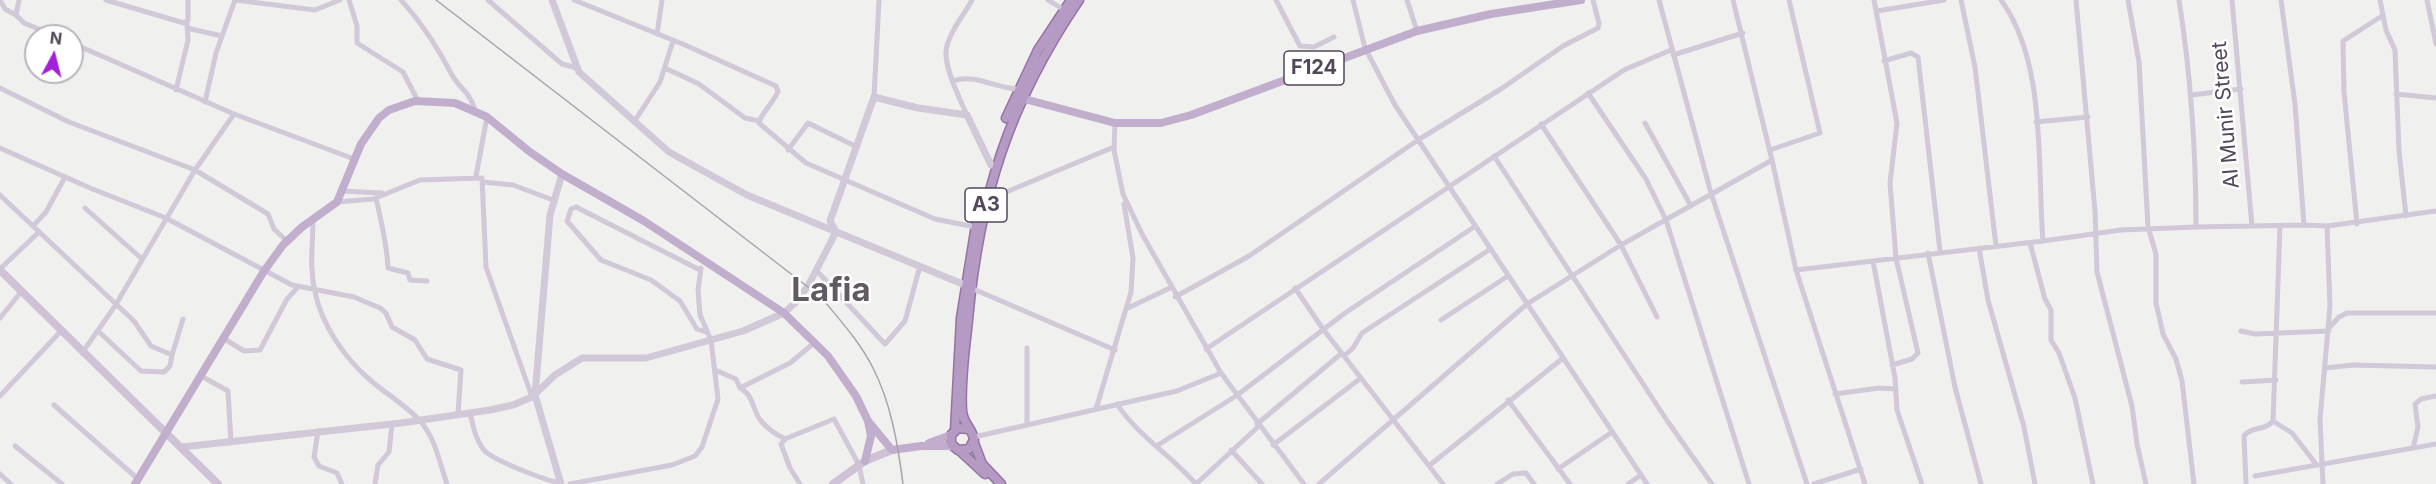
<!DOCTYPE html>
<html>
<head>
<meta charset="utf-8">
<style>
  body { margin:0 }
  #map { position:relative; width:2436px; height:484px; overflow:hidden; background:#f0f0ee; font-family:Inter,sans-serif }
  canvas { display:block }
  .north { position:absolute; left:24px; top:24px; width:60px; height:60px; box-sizing:border-box; background:#fff; border:2px solid #bab5bd; border-radius:50%; rotate:7deg; font-size:16px; font-weight:700; line-height:24px; text-align:center; color:#53475a }
  .north::after { content:''; display:block; margin:auto; width:21px; height:27px; background:#a31fd9; clip-path:polygon(50% 0,100% 100%,50% 72%,0 100%) }
</style>
</head>
<body>
<div id="map">
<canvas width="2436" height="484"></canvas>
<div class="north">N</div>
</div>
<script>
const c = document.querySelector('canvas').getContext('2d');
c.lineJoin = 'round';
function strokePath(path, color, width, dash) { c.strokeStyle = color; c.lineWidth = width; c.lineCap = dash ? 'butt' : 'round'; c.setLineDash(dash || []); c.stroke(path); }
function drawText(font, color, halo, rows, align = 'center') {
  c.font = font + ' Inter,sans-serif'; c.lineWidth = 5; c.setLineDash([]); c.textBaseline = 'middle'; c.strokeStyle = halo; c.fillStyle = color; for (const [text, x, y, turn = 0] of rows) {
    c.save(); c.translate(x, y); c.rotate((+turn || 0) * Math.PI / 180); c.textAlign = isNaN(turn) ? turn : align; if (halo) c.strokeText(text, 0, 0); c.fillText(text, 0, 0); c.restore();
  }
}
const minor = new Path2D(`
  M0,0L5,9L16,15
  M19,0L16,15L24,23L56,36
  M106,0L184,23L188,20V0
  M235,0L315,10L340,0
  M349,0L357,26V43L403,72L418,101
  M401,0C422,23 438,48 452,75C460,89 470,92 475,110
  M488,0L562,64L577,68
  M574,0L685,45L776,86L778,91C774,103 760,114 759,123L806,163L935,219L975,227
  M1048,0L1064,10
  M1276,0L1300,46L1314,47L1334,37
  M1353,0L1365,48L1395,105L1647,484
  M1407,0L1417,31
  M1659,0L1711,193L1807,484
  M1733,0L1772,160L1796,270L1865,484
  M1874,0L1897,123L1890,183L1896,258L1918,353L1912,359L1892,365
  M1961,0L1975,67L1996,246
  M2076,0L2095,211L2097,272L2132,406L2137,444L2146,484
  M2128,0L2139,62L2148,227L2156,254V303L2163,334L2176,359L2182,381L2194,484
  M2232,0L2252,226
  M2281,0L2295,104L2304,225L2327,226L2330,306L2320,419L2323,484
  M2380,0L2386,30L2395,50L2399,151L2406,216
  M2427,0L2436,44
  M1877,11L1944,0
  M187,28L222,36
  M657,34L662,0
  M72,43L234,114L354,159
  M1673,55L1743,33
  M1884,61L1911,53L1918,57L1940,251
  M665,68L699,84L745,118L759,121
  M953,81C975,73 997,89 1019,89
  M0,88L69,122L195,170L268,214L274,229L287,241
  M176,90L188,40L187,22
  M1588,93L1646,179L1666,220L1749,484
  M2396,94L2436,98
  M2191,95L2241,89
  M874,97L879,0
  M205,102L216,53L235,0
  M967,115C960,100 945,69 946,52C947,35 964,15 972,0
  M634,122L660,82L673,41
  M2036,122L2088,117
  M1115,123L1114,150L1123,194L1142,234L1221,373L1304,484
  M1645,123L1691,206
  M1541,124L1621,245L1657,317
  M0,148L90,188L166,218L292,285L354,297L380,308L386,313L392,327L415,340L427,359L461,370L458,414
  M788,150L808,123L857,147
  M1770,150L1820,133L1789,0
  M1494,156L1668,422L1712,484
  M476,176L487,117
  M483,182L513,185L553,200
  M342,191L382,193
  M0,195L134,321L151,346L172,355L183,319
  M376,198C381,221 387,244 388,268L408,273L410,280L427,281
  M987,200L1114,147
  M337,202L373,199L420,180L482,178L486,267L532,397
  M85,208L142,259
  M313,219C313,245 309,267 315,292C322,326 345,358 370,380C386,394 406,405 420,421C435,437 440,464 447,484
  M2357,224L2344,92L2343,41L2382,16
  M33,226L46,212L65,177
  M2327,226L2436,211
  M2196,227L2304,225
  M2043,241L2121,230L2196,227C2196,150 2191,76 2179,0
  M2030,243L2045,299L2051,310V340L2059,353L2075,398L2093,484
  M1979,248L1988,300L2024,427L2035,484
  M1928,253L1955,387L1981,484
  M1873,261L1895,378L1897,410L1922,484
  M0,269L39,232
  M700,270L576,207L571,209L567,221L601,260L651,280L680,301L697,329L706,332
  M816,270L885,344L905,321L920,266
  M1796,270L2043,241C2037,166 2047,63 2001,0
  M971,288L1115,350
  M1295,288L1323,329L1443,484
  M1175,297L1249,256L1418,140L1501,89L1563,46L1598,28L1599,23L1593,0
  M1128,308L1170,288
  M0,318L21,292
  M1441,320L1508,276
  M2329,328L2339,317L2347,313H2436
  M98,331L141,371L164,372L170,366L172,355
  M2241,331L2255,334L2329,331
  M223,338L244,351L260,350L287,299L298,287
  M1206,349L1624,70L1671,50
  M82,353L115,306L195,170L234,114
  M1344,356L1353,348L1362,333L1489,250
  M2325,368L2353,365L2436,367
  M715,370L736,379L740,388L790,363L814,343
  M201,376L228,391L231,443
  M2242,382L2276,380
  M740,388C754,395 752,410 761,421C767,428 777,435 785,439L781,444L790,468L800,484
  M1835,394L1879,388L1896,389
  M0,396L61,331
  M1508,400L1570,484
  M1117,404C1137,435 1172,456 1196,484
  M54,405L138,479
  M1096,409L1131,292L1133,258L1124,204
  M470,413C473,425 475,438 483,449C491,460 545,480 560,483
  M2273,421L2292,433L2316,464
  M1027,424V348
  M1257,424L1342,353
  M318,431L314,457L319,466L337,473L342,484
  M974,437L1177,391L1221,373
  M785,439L834,419L859,465L863,484
  M1158,445L1236,396L1345,313L1474,227
  M1273,445L1361,378
  M15,446L62,484
  M2413,448L2418,427L2415,404L2421,399L2436,396
  M1231,450L1262,484
  M1430,465L1563,358
  M1558,469L1612,432
  M0,474L11,484
  M2255,476L2436,444
  M375,484L378,465L389,452L392,424
  M570,484L672,465L695,456L702,447L718,399L711,340L700,315L698,290L701,268
  M1196,484L1259,426
  M1319,484L1527,304L1621,245L1772,160
  M1497,484L1513,474L1526,473L1534,484
  M1628,484L1641,475
  M1814,484L1861,469
  M2246,484L2244,436C2251,426 2266,431 2273,421L2280,226`);
const tertiary = new Path2D(`
  M552,0L579,72L669,152L747,195L965,285
  M182,447L401,423L490,410L513,405L532,397L555,375L582,358H646L743,331L784,313L795,303L808,286L836,232L830,221L874,97L918,108L967,115L991,165
  M561,484L535,395L550,215L562,174`);
const secondary = new Path2D(`
  M0,270L218,484
  M833,484L865,461L892,450`);
const primary = new Path2D(`
  M1017,97L1115,123H1161L1191,115L1417,31L1491,14L1581,0
  M929,443L951,435
  M865,461L871,436L868,421
  M135,484L264,271L283,245L302,227L337,202L361,144L379,118L389,110L415,101L455,103L487,117L530,152L562,174L644,221L784,313L828,356L856,396L868,421L892,450L921,446H953`);
const trunk = new Path2D(`
  M1006,118L1038,50L1071,0
  M968,429L958,428L951,435V444L958,450L969,449L974,440C973,429 963,424 962,411C960,381 965,350 968,320C979,197 1009,103 1079,0
  M955,430L961,318L978,213
  M974,443L982,464L1001,484
  M959,450L985,474`);
const rail = new Path2D(`
  M436,0L821,297C839,319 860,342 873,368C891,403 898,445 903,484`);
const shields = [
  [1314,68,60],
  [986,205,42]
];
const shieldNames = [
  ["F124",1314,68],
  ["A3",986,205]
];
const streetNames = [
  ["Al Munir Street",2226,115,-95]
];
const townNames = [
  ["Lafia",831,291]
];
strokePath(trunk, '#9672a7', 11);
strokePath(minor, '#d1c8d8', 5);
strokePath(tertiary, '#d1c8d8', 7);
strokePath(secondary, '#cfc1d6', 8);
strokePath(primary, '#c1aecc', 8);
strokePath(trunk, '#b59ac4', 8);
strokePath(rail, '#aaa3ad', 1.5);
for (const [x, y, w] of shields) { const box = new Path2D(); box.roundRect(x - w / 2, y - 17, w, 34, 4.5); c.fillStyle = '#fff'; c.fill(box); strokePath(box, '#53475a', 1.5); }
drawText('bold 20px', '#53475a', null, shieldNames);
drawText('21px', '#53475a', '#fff', streetNames);
drawText('bold 33px', '#605b62', '#fff', townNames);
</script>
</body>
</html>
